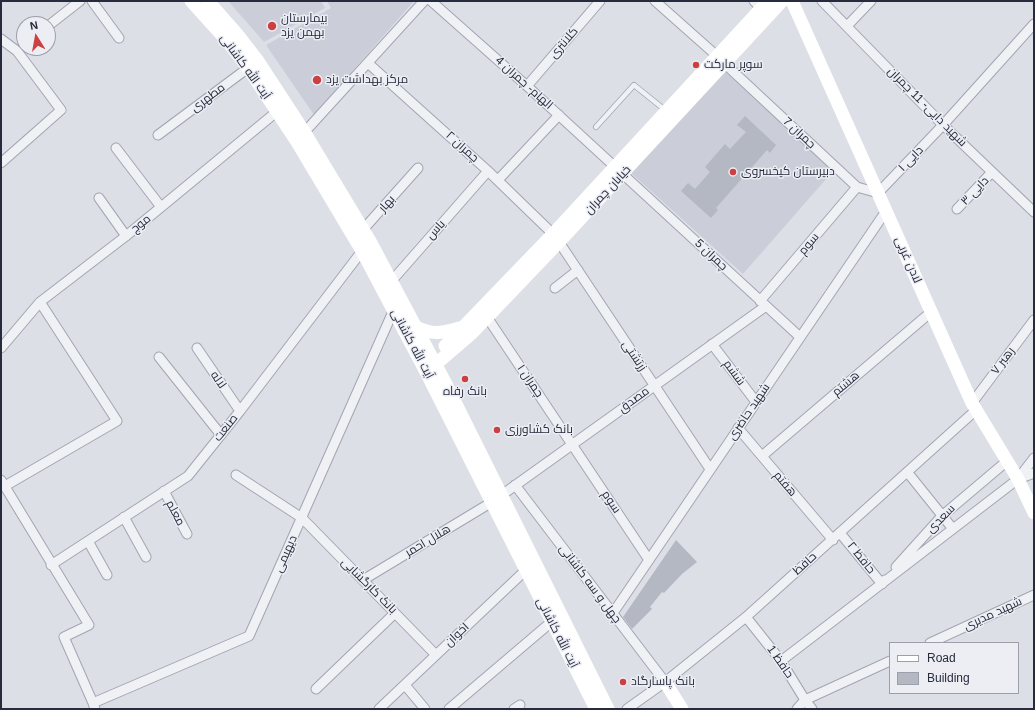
<!DOCTYPE html>
<html>
<head>
<meta charset="utf-8">
<style>
  body { margin:0 }
  #map { position:relative; width:1035px; height:710px; overflow:hidden; background:#dddfe7; font-family:Arial,sans-serif }
  canvas { display:block }
  .frame { position:absolute; inset:0; border:2px solid #262b3d; pointer-events:none }
  .legend { position:absolute; left:889px; top:642px; width:130px; height:52px; box-sizing:border-box; background:#eceef4; border:1px solid #9da0ab; margin:0; padding:5px 7px; list-style:none; font-size:12px; color:#262b3d }
  .legend li { display:flex; align-items:center; gap:8px; height:20px }
  .legend b { width:20px; border:1px solid #9da0ab }
  .north { position:absolute; left:16px; top:16px; width:40px; height:40px; box-sizing:border-box; background:#eceef4; border:1px solid #9da0ab; border-radius:50%; rotate:349deg; font-size:11px; font-weight:700; line-height:16px; text-align:center; color:#262b3d }
  .north::after { content:''; display:block; margin:auto; width:14px; height:18px; background:#cd4042; clip-path:polygon(50% 0,100% 100%,50% 72%,0 100%) }
</style>
</head>
<body>
<div id="map">
<canvas width="1035" height="710"></canvas>
<div class="frame"></div>
<ul class="legend">
<li><b style="height:5px;background:#fff"></b>Road</li>
<li><b style="height:11px;background:#b4b8c3"></b>Building</li>
</ul>
<div class="north">N</div>
</div>
<script>
const c = document.querySelector('canvas').getContext('2d');
c.lineJoin = 'round';
function fill(path, color) { c.fillStyle = color; c.fill(path, 'evenodd'); }
function strokePath(path, color, width, dash) { c.strokeStyle = color; c.lineWidth = width; c.lineCap = dash ? 'butt' : 'round'; c.setLineDash(dash || []); c.stroke(path); }
function drawText(font, color, halo, rows, align = 'center') {
  c.font = font + ' Arial,Cairo,sans-serif'; c.lineWidth = 3; c.setLineDash([]); c.textBaseline = 'middle'; c.strokeStyle = halo; c.fillStyle = color; for (const [text, x, y, turn = 0] of rows) {
    c.save(); c.translate(x, y); c.rotate((+turn || 0) * Math.PI / 180); c.textAlign = isNaN(turn) ? turn : align; if (halo) c.strokeText(text, 0, 0); c.fillText(text, 0, 0); c.restore();
  }
}
const built = new Path2D(`
  M228,1H321L325,8L264,42Z
  M327,1H414L314,115L266,45L331,8Z
  M723,70L834,170L743,274L631,173Z`);
const building = new Path2D(`
  M745,116L776,145L770,153L767,150L716,208L718,210L711,218L681,191L688,183L695,189L710,172L705,167L725,144L730,149L746,132L737,125Z
  M676,540L697,562L682,574L664,593L662,592L650,607L652,609L632,629L623,617Z`);
const lane = new Path2D(`
  M596,127L634,85L665,110`);
const street = new Path2D(`
  M92,1L119,38
  M431,1L527,86L800,337
  M655,1L717,56
  M754,1L761,8
  M822,1L943,125L1034,212
  M48,26L80,1
  M847,26L871,1
  M1,39L17,51L61,110L1,163
  M724,63L857,187L878,193L943,125L1034,24
  M369,64L488,171L553,234
  M527,86L600,1
  M158,135L252,65
  M301,136L424,1
  M116,148L161,207
  M498,180L559,115
  M99,198L126,236
  M957,209L992,172
  M360,233L418,168
  M559,242L710,469
  M389,284L488,171
  M555,288L578,270
  M760,301L857,187
  M487,317L649,560
  M712,344L756,402
  M1,348L40,302L126,236L280,109
  M197,348L240,411
  M159,357L221,435
  M972,403L1034,320
  M738,428L833,540
  M762,456L931,312
  M908,473L953,529
  M236,475L302,518L436,655
  M1018,479L1034,473
  M1,480L89,625L64,637L93,703
  M515,485L665,682
  M5,486L117,421L40,302
  M164,491L187,534
  M124,517L146,557
  M840,533L882,584L885,580
  M88,541L107,575
  M51,565L188,476L240,411L365,247
  M896,567L942,516L1007,461
  M363,580L492,502L766,306
  M613,613L886,211
  M746,617L781,661L805,700L812,709
  M930,643L1034,595
  M781,661L1018,479L1034,458
  M405,685L425,709
  M316,689L395,613
  M95,709L93,703L249,636L395,307
  M379,709L530,566
  M449,709L556,618
  M514,709L520,705
  M627,709L665,682L746,617L976,410
  M797,709L805,700L890,661`);
const secondary = new Path2D(`
  M191,1L228,42L248,68L297,142L362,251L426,372L596,709
  M208,1L237,34L258,61L305,133L370,241L445,382L608,709
  M792,1L972,403L1018,479L1034,513
  M414,326C433,336 443,333 463,327
  M445,346L553,234L768,1
  M429,370L472,333L559,242L782,1
  M665,682L682,709`);
const markers = [
  [272,26,5,"#cd4042"],
  [696,65,4,"#cd4042"],
  [317,80,5,"#cd4042"],
  [733,172,4,"#cd4042"],
  [465,379,4,"#cd4042"],
  [497,430,4,"#cd4042"],
  [623,682,4,"#cd4042"]
];
const poiNames = [
  ["بیمارستان",281,19],
  ["بهمن یزد",281,33],
  ["سوپر مارکت",704,65],
  ["مرکز بهداشت یزد",326,80],
  ["دبیرستان کیخسروی",741,172],
  ["بانک رفاه",465,392,"center"],
  ["بانک کشاورزی",505,430],
  ["بانک پاسارگاد",631,682]
];
const streetNames = [
  ["کلانتری",564,43,-49],
  ["آیت الله کاشانی",245,67,54],
  ["الهام- چمران 4",524,83,42],
  ["مطهری",208,98,-37],
  ["شهید دایی- 11 چمران",927,107,45],
  ["چمران 7",799,133,43],
  ["چمران ۲",462,147,42],
  ["دایی ۱",911,159,-46],
  ["خیابان چمران",608,190,-47],
  ["دایی ۳",975,191,-46],
  ["بهار",387,204,-48],
  ["موج",141,224,-39],
  ["یاس",436,230,-48],
  ["سوم",809,244,-50],
  ["چمران 5",711,255,43],
  ["لادن غربی",908,260,66],
  ["آیت الله کاشانی",412,344,62],
  ["زرتشتی",634,356,56],
  ["رهبر ۷",1003,361,-53],
  ["ششم",734,373,54],
  ["لاله",218,380,55],
  ["چمران ۱",530,381,56],
  ["هشتم",846,384,-40],
  ["مصدق",634,400,-36],
  ["شهید حاضری",749,412,-56],
  ["صنعت",226,428,-51],
  ["هفتم",785,484,50],
  ["سوم",611,502,56],
  ["معلم",175,513,62],
  ["سعدی",941,519,-45],
  ["هلال احمر",428,541,-31],
  ["دیهیمی",286,554,-66],
  ["حافظ ۲",861,558,51],
  ["حافظ",805,564,-42],
  ["چهل و سه کاشانی",590,584,53],
  ["بانک کارگشایی",369,586,45],
  ["شهید مدیری",993,614,-25],
  ["آیت الله کاشانی",557,633,63],
  ["اخوان",457,635,-43],
  ["حافظ 1",780,662,55]
];
fill(built, '#cbced9');
fill(building, '#b4b8c3');
strokePath(lane, '#a2a5b1', 6);
strokePath(street, '#a2a5b1', 11);
strokePath(lane, '#eff1f5', 4.5);
strokePath(street, '#eff1f5', 9);
strokePath(secondary, '#fff', 13);
for (const [x, y, r, color] of markers) { const dot = new Path2D(); dot.arc(x, y, r, 0, 2 * Math.PI); c.fillStyle = color; c.fill(dot); strokePath(dot, '#eceef4', 1.5); }
drawText('12px', '#262b3d', '#eceef4', poiNames, 'left');
drawText('12px', '#262b3d', '#eceef4', streetNames);
</script>
</body>
</html>
